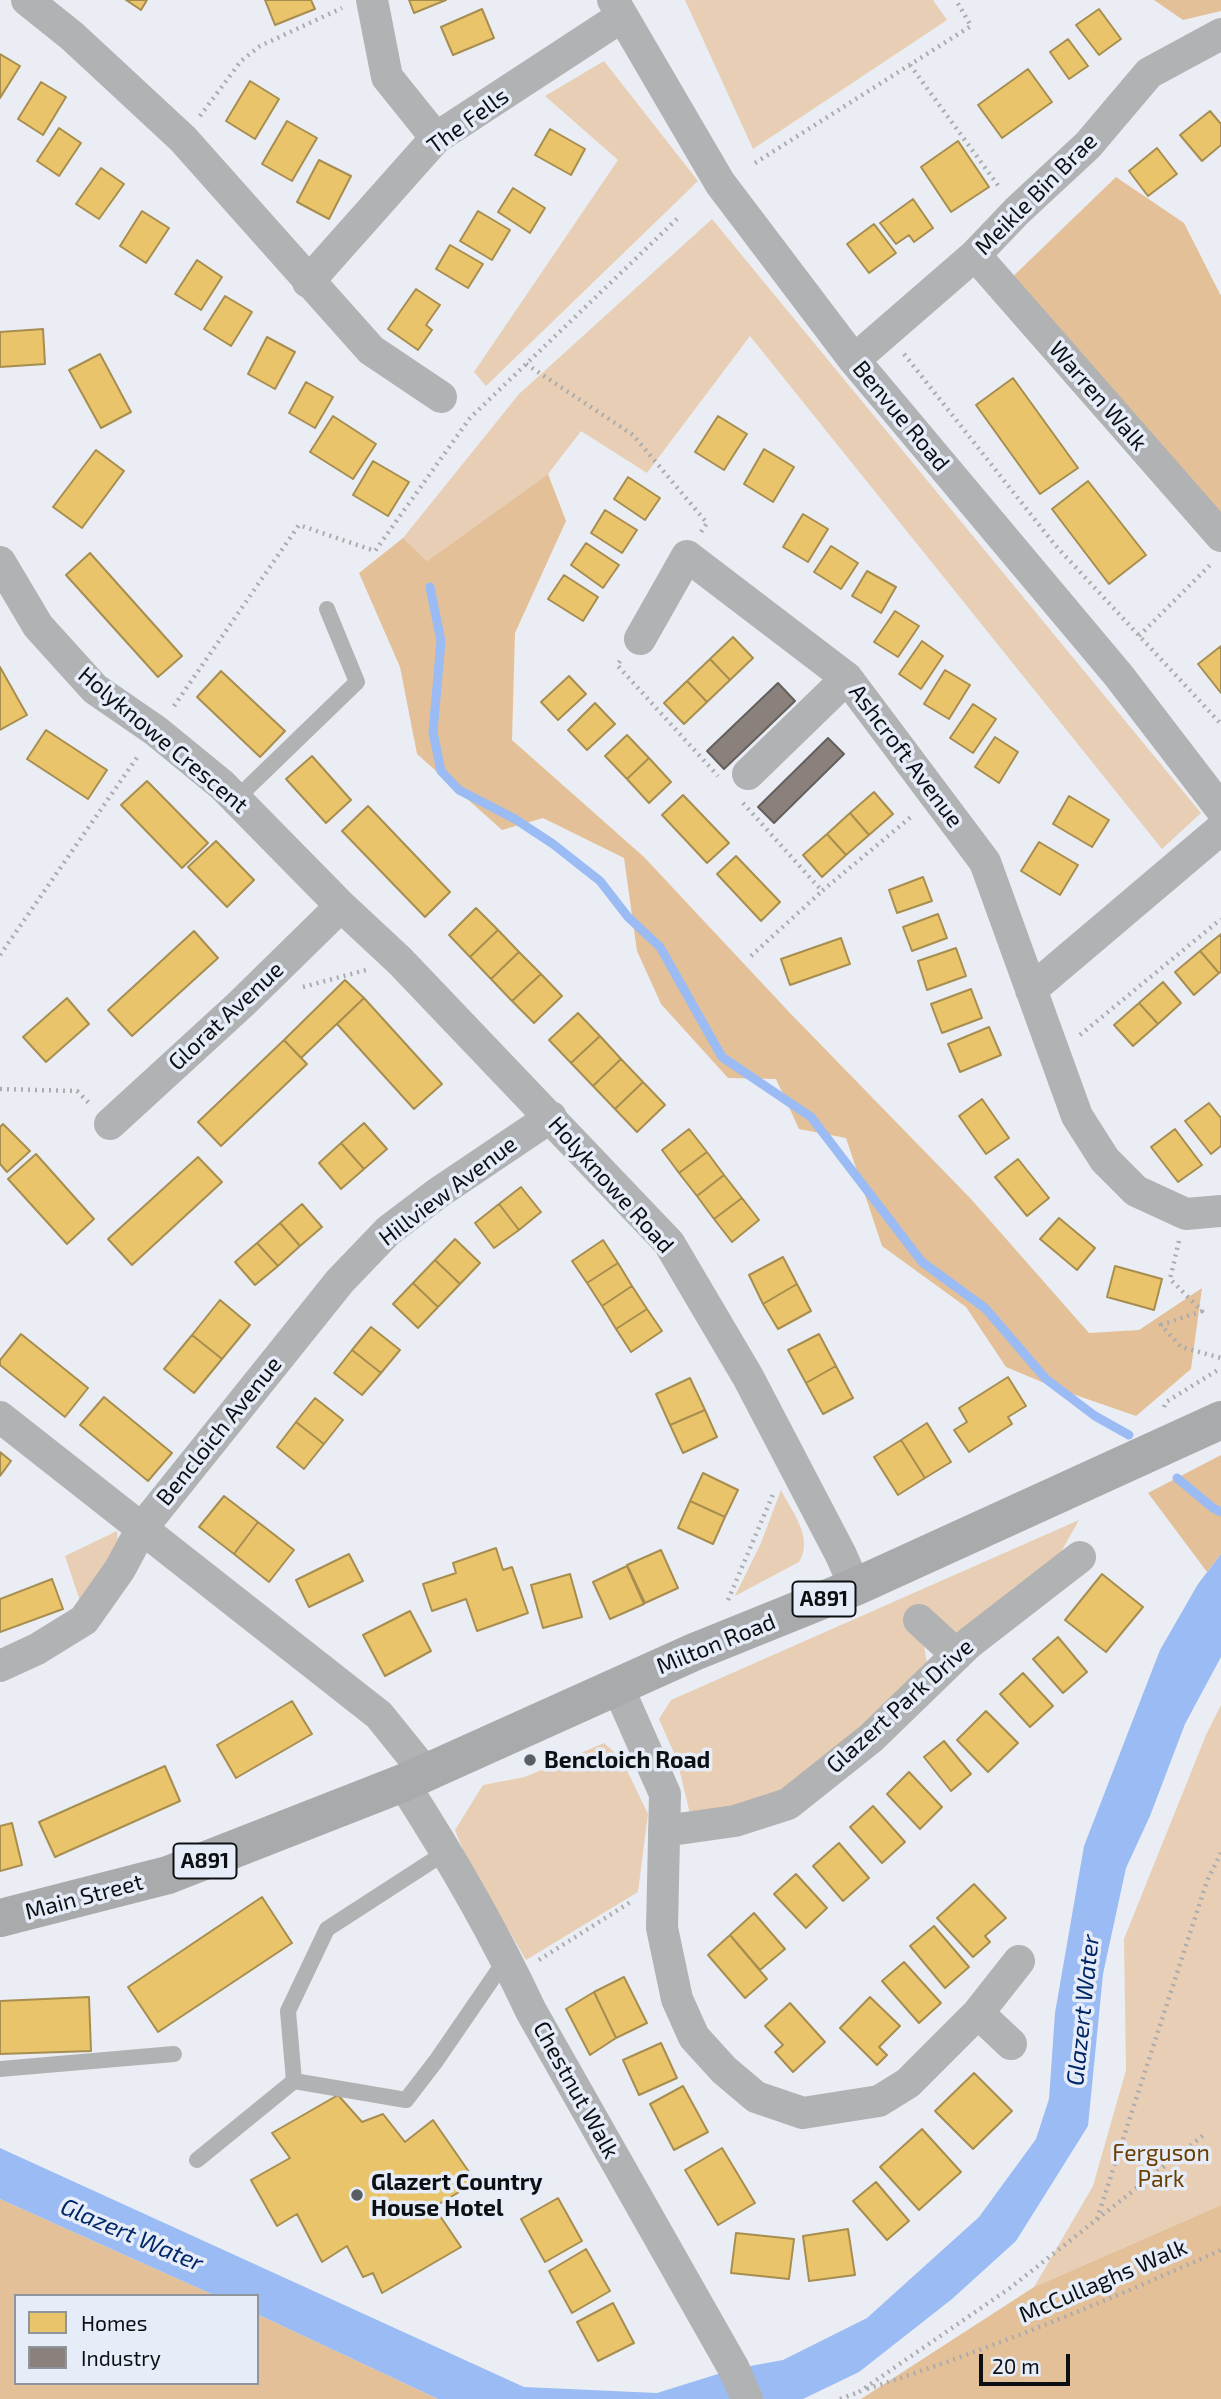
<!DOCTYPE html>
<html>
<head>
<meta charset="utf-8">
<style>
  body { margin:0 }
  #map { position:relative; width:1221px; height:2399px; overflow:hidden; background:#eaeef4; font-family:"Exo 2",sans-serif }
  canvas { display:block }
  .legend { position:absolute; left:14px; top:2294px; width:245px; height:91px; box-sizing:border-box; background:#e6edf8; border:2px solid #8f959c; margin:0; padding:9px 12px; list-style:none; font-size:21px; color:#0d1013 }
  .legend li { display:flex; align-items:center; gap:14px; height:35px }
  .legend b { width:35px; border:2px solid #8f959c }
  .scale { position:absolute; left:979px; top:2354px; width:91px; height:32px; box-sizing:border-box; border:4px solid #0d1013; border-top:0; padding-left:9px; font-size:21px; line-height:24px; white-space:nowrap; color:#0d1013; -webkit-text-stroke:5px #e6edf8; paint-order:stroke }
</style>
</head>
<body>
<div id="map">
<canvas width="1221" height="2399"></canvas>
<ul class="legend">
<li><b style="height:19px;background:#e9c46a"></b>Homes</li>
<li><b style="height:19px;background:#8a817c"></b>Industry</li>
</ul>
<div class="scale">20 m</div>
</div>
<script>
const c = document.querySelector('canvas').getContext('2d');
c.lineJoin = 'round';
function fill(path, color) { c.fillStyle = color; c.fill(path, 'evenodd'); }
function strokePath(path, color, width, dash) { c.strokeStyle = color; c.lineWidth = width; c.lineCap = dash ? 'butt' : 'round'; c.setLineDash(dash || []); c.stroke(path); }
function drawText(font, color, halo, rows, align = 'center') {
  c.font = font + ' "Exo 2",sans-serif'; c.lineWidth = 7; c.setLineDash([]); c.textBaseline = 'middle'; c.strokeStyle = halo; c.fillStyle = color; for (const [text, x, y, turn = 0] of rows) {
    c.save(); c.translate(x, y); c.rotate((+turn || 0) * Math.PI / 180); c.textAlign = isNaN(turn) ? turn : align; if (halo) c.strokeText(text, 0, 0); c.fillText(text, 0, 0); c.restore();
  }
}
const green = new Path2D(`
  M685,0H933L947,20L753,149Z
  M604,61L698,181L486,386L474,372L618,160L545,96Z
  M712,219L1201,813L1162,849L750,336L647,473L581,431L548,474L427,561L403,538L519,394Z
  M781,1490C792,1512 814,1538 799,1562L735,1596L761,1543Z
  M1079,1520L1061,1552L962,1633L918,1638L924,1646L927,1663C882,1707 837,1754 784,1788C756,1806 722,1812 691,1818L677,1760L659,1719L671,1700Z
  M117,1531L119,1554L83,1610L65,1556Z
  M1221,1705V2205L1034,2287L1093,2186L1126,2070L1124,1939L1206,1735Z
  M604,1743L621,1758L648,1814L638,1892L526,1960L466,1858L455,1830L483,1785L525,1777Z`);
const forest = new Path2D(`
  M1154,0H1221V11L1183,20Z
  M1116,177L1184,223L1221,296V536L1002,287Z
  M548,474L566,521L515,633L512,740L644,857L790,1013L971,1199L1089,1333L1139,1330L1202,1288L1191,1369L1136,1416L1061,1390L1006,1367L966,1307L882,1246L846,1138L799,1129L776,1079L728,1078L661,1004L637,951L624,858L543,818L502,830L417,754L400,667L359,573L403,538L427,561Z
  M1221,1455V1554L1207,1572L1148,1493Z
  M0,2199L216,2296H16V2383H257V2314L438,2399H0Z
  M1221,2205V2399H861L1034,2287Z`);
const water = new Path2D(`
  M1221,1554V1657L1185,1724L1150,1816L1126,1868L1103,1974L1088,2126L1016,2241L952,2299L859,2372L803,2399H438L257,2314V2296H216L0,2199V2148L524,2387L657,2393L734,2369L783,2360L867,2318L979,2217L1036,2139L1049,2099L1055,2013L1084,1846L1160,1650L1198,1584Z`);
const homes = new Path2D(`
  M126,0H147L141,10Z
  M265,0H311L315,9L275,25Z
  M409,0H446L414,13Z
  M482,9L494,38L453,55L441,27Z
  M1099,9L1121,39L1099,55L1076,25Z
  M1068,39L1088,66L1069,79L1050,52Z
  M0,54L20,66L0,98Z
  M1028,69L1052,102L1002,138L978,105Z
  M250,81L279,99L255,139L226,121Z
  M41,82L66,97L43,135L18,119Z
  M1210,111L1221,124V145L1202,161L1180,135Z
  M287,121L317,138L292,181L262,164Z
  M59,128L81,143L59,176L37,161Z
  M550,129L585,149L571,175L535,155Z
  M958,141L989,187L951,212L921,167Z
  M1157,148L1177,174L1148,196L1129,171Z
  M319,160L351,176L329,219L297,202Z
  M101,168L124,184L99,219L76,204Z
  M513,188L545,208L530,233L498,212Z
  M913,199L933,228L914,242L909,235L896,244L880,223Z
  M142,211L169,228L146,263L120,246Z
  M478,211L510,230L492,260L460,241Z
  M874,224L896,253L869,273L847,244Z
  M450,245L483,264L468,288L436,269Z
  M197,260L222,277L201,310L175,294Z
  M416,289L440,305L426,325L432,330L418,350L388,329Z
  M225,296L252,312L231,346L204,329Z
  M43,329L45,364L0,367V332Z
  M267,337L295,352L275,389L248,374Z
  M100,354L131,412L101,428L69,370Z
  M1013,378L1078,468L1040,494L976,405Z
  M306,382L333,397L315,428L289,413Z
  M333,416L376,444L353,479L310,452Z
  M718,416L747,434L724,470L695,452Z
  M764,449L794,467L773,502L744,484Z
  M96,450L124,471L82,528L53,507Z
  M373,461L409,482L388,516L353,495Z
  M628,477L660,498L645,520L614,499Z
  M1088,481L1146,555L1109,584L1052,509Z
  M605,510L637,530L622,553L591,533Z
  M803,514L828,529L808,562L783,547Z
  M586,543L619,565L603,588L571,565Z
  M831,546L858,563L841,589L814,572Z
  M90,553L182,656L158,677L66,575Z
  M867,571L896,587L881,613L852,596Z
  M564,575L598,597L583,621L548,599Z
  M895,611L919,626L898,657L874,642Z
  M733,637L753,658L730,680L710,659Z
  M922,641L943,656L921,689L899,674Z
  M1221,646V693L1198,664Z
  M710,659L730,680L707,702L687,681Z
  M0,667L27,715L0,730Z
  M945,670L970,685L949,719L924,704Z
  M221,671L285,731L260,757L197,697Z
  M569,676L586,694L558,720L541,702Z
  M687,681L707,702L684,724L664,703Z
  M595,703L615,724L587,750L568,730Z
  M973,704L996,719L973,753L950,738Z
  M46,730L107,770L88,799L27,759Z
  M627,735L649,758L627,779L605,756Z
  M995,737L1018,752L999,783L975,767Z
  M312,756L351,800L326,823L286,779Z
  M649,758L671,782L649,803L627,779Z
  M147,781L208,843L182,868L121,805Z
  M874,792L893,814L869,835L850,813Z
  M683,795L729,843L707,863L662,815Z
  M1069,796L1109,820L1092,847L1053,824Z
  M368,806L450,892L425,917L342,831Z
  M850,813L869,835L846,855L827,834Z
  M827,834L846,855L822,877L803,855Z
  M216,841L254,880L227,907L188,867Z
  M1039,842L1078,865L1060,895L1021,871Z
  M736,856L780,902L761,921L717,874Z
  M923,877L932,901L897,913L889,890Z
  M476,908L498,930L470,957L449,935Z
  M938,914L947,938L912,951L903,927Z
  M498,930L519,952L491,979L470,957Z
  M194,931L218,958L132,1036L108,1010Z
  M1221,934V972L1219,973L1200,951Z
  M841,938L850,964L790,985L781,959Z
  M956,948L966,976L927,990L918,961Z
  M1200,951L1219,973L1194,995L1175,972Z
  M519,952L541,974L512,1001L491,979Z
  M541,974L562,996L534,1023L512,1001Z
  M345,980L364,998L301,1058L284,1040Z
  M1163,982L1181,1003L1158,1024L1139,1003Z
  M971,989L982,1018L942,1033L931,1004Z
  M67,998L89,1024L46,1062L23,1037Z
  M364,998L442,1084L414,1109L337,1024Z
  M1139,1003L1158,1024L1133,1046L1114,1025Z
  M578,1013L600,1036L571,1063L549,1040Z
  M989,1027L1001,1055L960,1072L948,1044Z
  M600,1036L621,1059L593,1086L571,1063Z
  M284,1040L307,1064L221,1146L198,1122Z
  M621,1059L643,1082L615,1109L593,1086Z
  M643,1082L665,1105L637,1132L615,1109Z
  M982,1099L1009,1138L986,1154L959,1116Z
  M1209,1103L1221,1118V1146L1211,1154L1185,1121Z
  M364,1123L387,1149L364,1169L341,1143Z
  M3,1124L30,1151L7,1172L0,1164V1127Z
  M689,1129L707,1152L679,1173L662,1150Z
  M1175,1129L1202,1165L1178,1182L1151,1147Z
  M341,1143L364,1169L341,1189L319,1163Z
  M707,1152L724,1175L697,1196L679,1173Z
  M36,1154L94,1219L67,1244L8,1179Z
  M198,1157L222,1182L132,1265L108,1239Z
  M1018,1159L1049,1198L1027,1216L995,1177Z
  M724,1175L742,1198L714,1219L697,1196Z
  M521,1187L541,1212L519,1230L499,1204Z
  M742,1198L759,1220L732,1242L714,1219Z
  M302,1204L322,1227L300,1246L280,1223Z
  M499,1204L519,1230L494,1248L475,1223Z
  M1059,1218L1095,1248L1077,1270L1040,1239Z
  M280,1223L300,1246L278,1266L257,1243Z
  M455,1239L480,1263L460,1284L435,1260Z
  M603,1240L618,1263L587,1283L572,1261Z
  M257,1243L278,1266L255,1285L235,1262Z
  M783,1257L797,1284L763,1304L749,1275Z
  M435,1260L460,1284L438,1307L413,1283Z
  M618,1263L632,1286L602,1306L587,1283Z
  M1115,1266L1162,1279L1154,1310L1107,1297Z
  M413,1283L438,1307L418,1328L393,1304Z
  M797,1284L811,1311L778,1329L763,1304Z
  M632,1286L647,1309L616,1329L602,1306Z
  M220,1300L250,1325L222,1359L192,1335Z
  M647,1309L662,1331L631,1352L616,1329Z
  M371,1327L400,1350L381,1373L352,1350Z
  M21,1334L88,1388L65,1417L0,1365V1360Z
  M819,1334L836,1366L806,1383L788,1350Z
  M192,1335L222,1359L194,1393L164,1369Z
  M352,1350L381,1373L362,1395L334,1373Z
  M836,1366L853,1398L823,1414L806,1383Z
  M1008,1377L1026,1406L1008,1417L1012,1424L969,1452L954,1430L967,1422L959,1408Z
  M690,1378L705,1410L670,1425L656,1394Z
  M104,1397L172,1453L148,1481L80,1425Z
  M315,1398L343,1420L324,1444L296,1422Z
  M705,1410L717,1437L683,1453L670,1425Z
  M296,1422L324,1444L304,1469L277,1447Z
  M927,1423L951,1462L925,1478L901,1440Z
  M901,1440L925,1478L898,1495L874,1457Z
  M0,1452L11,1461L0,1476Z
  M703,1473L738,1490L725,1517L690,1501Z
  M224,1496L258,1522L234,1554L199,1527Z
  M690,1501L725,1517L713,1544L678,1528Z
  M258,1522L294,1550L269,1582L234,1554Z
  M496,1548L503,1570L512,1567L528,1613L477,1631L466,1599L432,1611L423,1584L456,1573L453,1563Z
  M661,1550L678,1588L645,1603L627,1565Z
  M349,1554L363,1581L309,1607L296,1580Z
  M627,1566L644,1604L610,1619L593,1582Z
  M570,1574L582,1617L543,1628L531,1585Z
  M1102,1574L1143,1607L1106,1652L1065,1620Z
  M52,1579L63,1609L0,1632V1599Z
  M410,1611L431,1651L385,1676L363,1635Z
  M1058,1637L1087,1672L1063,1693L1033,1659Z
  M1023,1673L1053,1706L1030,1727L1000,1694Z
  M292,1701L312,1734L236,1778L217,1745Z
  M986,1711L1018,1743L988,1772L957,1740Z
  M944,1741L971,1774L951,1791L924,1757Z
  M165,1766L180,1801L55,1857L39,1822Z
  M909,1772L942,1807L920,1829L887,1794Z
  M873,1806L905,1842L882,1863L850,1827Z
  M12,1823L22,1865L0,1871V1826Z
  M839,1843L869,1878L843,1901L813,1866Z
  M796,1874L827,1908L806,1928L774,1894Z
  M974,1884L1006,1918L985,1936L990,1942L973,1957L937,1918Z
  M262,1897L292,1943L158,2032L128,1987Z
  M754,1913L785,1949L760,1970L730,1935Z
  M934,1926L969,1967L945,1988L910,1946Z
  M730,1935L767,1979L745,1998L708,1955Z
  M904,1962L941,2003L919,2023L882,1981Z
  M624,1977L647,2023L616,2038L594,1992Z
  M594,1992L616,2038L590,2055L566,2009Z
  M89,1997L91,2051L0,2054V2001Z
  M870,1997L900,2026L879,2047L887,2055L877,2065L840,2028Z
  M790,2003L825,2042L793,2072L775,2052L783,2045L765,2026Z
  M661,2043L677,2078L639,2095L623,2060Z
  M974,2073L1012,2111L973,2149L935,2111Z
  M683,2086L708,2132L674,2150L650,2104Z
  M338,2095L362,2122L383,2114L405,2142L433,2120L476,2182L434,2207L461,2247L382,2293L373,2273L363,2277L347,2246L322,2262L297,2214L277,2226L251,2180L290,2158L272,2133Z
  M922,2129L961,2172L919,2210L880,2167Z
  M722,2148L755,2203L718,2225L685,2170Z
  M876,2182L909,2221L887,2240L853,2201Z
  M558,2198L582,2241L545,2262L521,2219Z
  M848,2229L855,2275L809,2281L803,2236Z
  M736,2233L794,2239L789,2279L731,2273Z
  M586,2249L610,2291L572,2313L549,2271Z
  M613,2303L634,2343L598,2361L577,2322Z`);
const industry = new Path2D(`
  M778,683L795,701L724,769L707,751Z
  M828,738L844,754L774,823L758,807Z`);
const stream = new Path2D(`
  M430,587L441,641L433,732L441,771L459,790L515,819L553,844L600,881L628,917L660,947L722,1057L811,1117L922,1262L985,1308L1046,1379L1095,1416L1129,1435
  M1177,1478L1213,1508L1221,1512`);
const path = new Path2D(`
  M910,65L1000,188
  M200,116L241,61L260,46L342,8
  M755,163L971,26L956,0
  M904,354L1055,545L1221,724
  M526,364L633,435L707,523L701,532
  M1139,636L1210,565
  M620,661L617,665L718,776
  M174,706L299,525L375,551L470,418L680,216
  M743,803L822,891L912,816
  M0,955L138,756
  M751,956L822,891
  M303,987L366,970
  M1080,1035L1221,919
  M0,1089L77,1091L89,1103
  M1179,1241L1170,1279L1202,1311L1161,1325L1181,1347L1221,1358
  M1164,1407L1166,1402L1221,1368
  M728,1600L774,1492
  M539,1960L632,1901
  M1097,2219L1207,1881L1221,1853
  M867,2389C988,2350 1105,2302 1221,2250
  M859,2392L1010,2288L1205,2134
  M840,2399L859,2392`);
const service = new Path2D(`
  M236,799L357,682L327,609
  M0,2069L174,2054
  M294,2081L288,2011L327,1929L446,1852
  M197,2160L294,2081L406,2100L436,2061L506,1959`);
const minor = new Path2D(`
  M27,0L72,36L183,139L371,350L441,397
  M372,0L387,77L436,138
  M613,0L720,183L854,360L1119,676L1221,809
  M975,255L1221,536
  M308,282L436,138L621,17
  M854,360L975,255L1017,211L1088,145L1149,73L1221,34
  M0,562L38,626L95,689L156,731L222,785L341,906L400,961L669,1243L748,1377L841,1555L855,1587
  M640,639L687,556L847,678L985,862L1077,1116L1105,1160L1136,1191L1186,1214L1221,1211
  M748,774L847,678
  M1031,990L1221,829
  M110,1124L241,1004L341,906
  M0,1417L379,1715L425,1772
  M919,1620L957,1655
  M0,1666L37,1649L84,1620L120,1569L142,1528L340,1281L388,1231L438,1193L551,1117
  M617,1685L665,1794L662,1928L677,1999L694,2037L724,2070L756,2097L803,2113L879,2101L908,2083L978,2013L1019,1961
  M403,1783C450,1856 494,1932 531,2011L734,2369L747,2399
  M664,1831L735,1821L788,1804L871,1738L969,1643L1080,1557
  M978,2013L1011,2044`);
const primary = new Path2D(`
  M0,1918L168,1875L403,1783L694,1652L855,1587L1221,1420`);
const markers = [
  [530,1760,7,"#5a5e62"],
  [357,2195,7,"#5a5e62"]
];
const shields = [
  [824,1599,63],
  [205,1861,63]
];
const shieldNames = [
  ["A891",824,1599],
  ["A891",205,1861]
];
const streetNames = [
  ["The Fells",468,121,-36],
  ["Meikle Bin Brae",1036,194,-45],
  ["Warren Walk",1098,396,49],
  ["Benvue Road",901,416,50],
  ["Holyknowe Crescent",163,740,40],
  ["Ashcroft Avenue",906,756,53],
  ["Glorat Avenue",226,1016,-43],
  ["Holyknowe Road",611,1185,48],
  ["Hillview Avenue",448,1191,-37],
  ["Bencloich Avenue",219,1431,-51],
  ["Milton Road",716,1644,-22],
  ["Glazert Park Drive",900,1706,-42],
  ["Main Street",84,1897,-15],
  ["Chestnut Walk",576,2090,61],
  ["McCullaghs Walk",1103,2281,-23]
];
const poiNames = [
  ["Bencloich Road",544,1760],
  ["Glazert Country",371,2182],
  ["House Hotel",371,2208]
];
const parkNames = [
  ["Ferguson",1161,2153],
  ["Park",1161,2179]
];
const waterNames = [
  ["Glazert Water",1083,2010,-84],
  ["Glazert Water",132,2235,23]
];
fill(green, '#e8ceb4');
fill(forest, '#e3c098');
fill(water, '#9abbf3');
fill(homes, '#e9c46a');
strokePath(homes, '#a78e50', 2);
fill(industry, '#8a817c');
strokePath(industry, '#645f5c', 2);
strokePath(stream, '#9abbf3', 9);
strokePath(path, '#abacad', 4.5, [2, 5]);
strokePath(service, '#b1b2b3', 16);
strokePath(minor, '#b1b2b3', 32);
strokePath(primary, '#a9aaab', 38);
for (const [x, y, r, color] of markers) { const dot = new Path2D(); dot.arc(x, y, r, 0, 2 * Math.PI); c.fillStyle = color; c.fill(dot); strokePath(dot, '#e6edf8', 2.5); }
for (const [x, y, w] of shields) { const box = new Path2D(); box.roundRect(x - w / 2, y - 17.5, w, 35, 5); c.fillStyle = '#e6edf8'; c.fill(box); strokePath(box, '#0d1013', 2); }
drawText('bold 21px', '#0d1013', null, shieldNames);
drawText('23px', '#0d1013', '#e6edf8', streetNames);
drawText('bold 23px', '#0d1013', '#e6edf8', poiNames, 'left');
drawText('23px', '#6b3f00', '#e6edf8', parkNames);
drawText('italic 24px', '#012769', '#e6edf8', waterNames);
</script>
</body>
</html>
